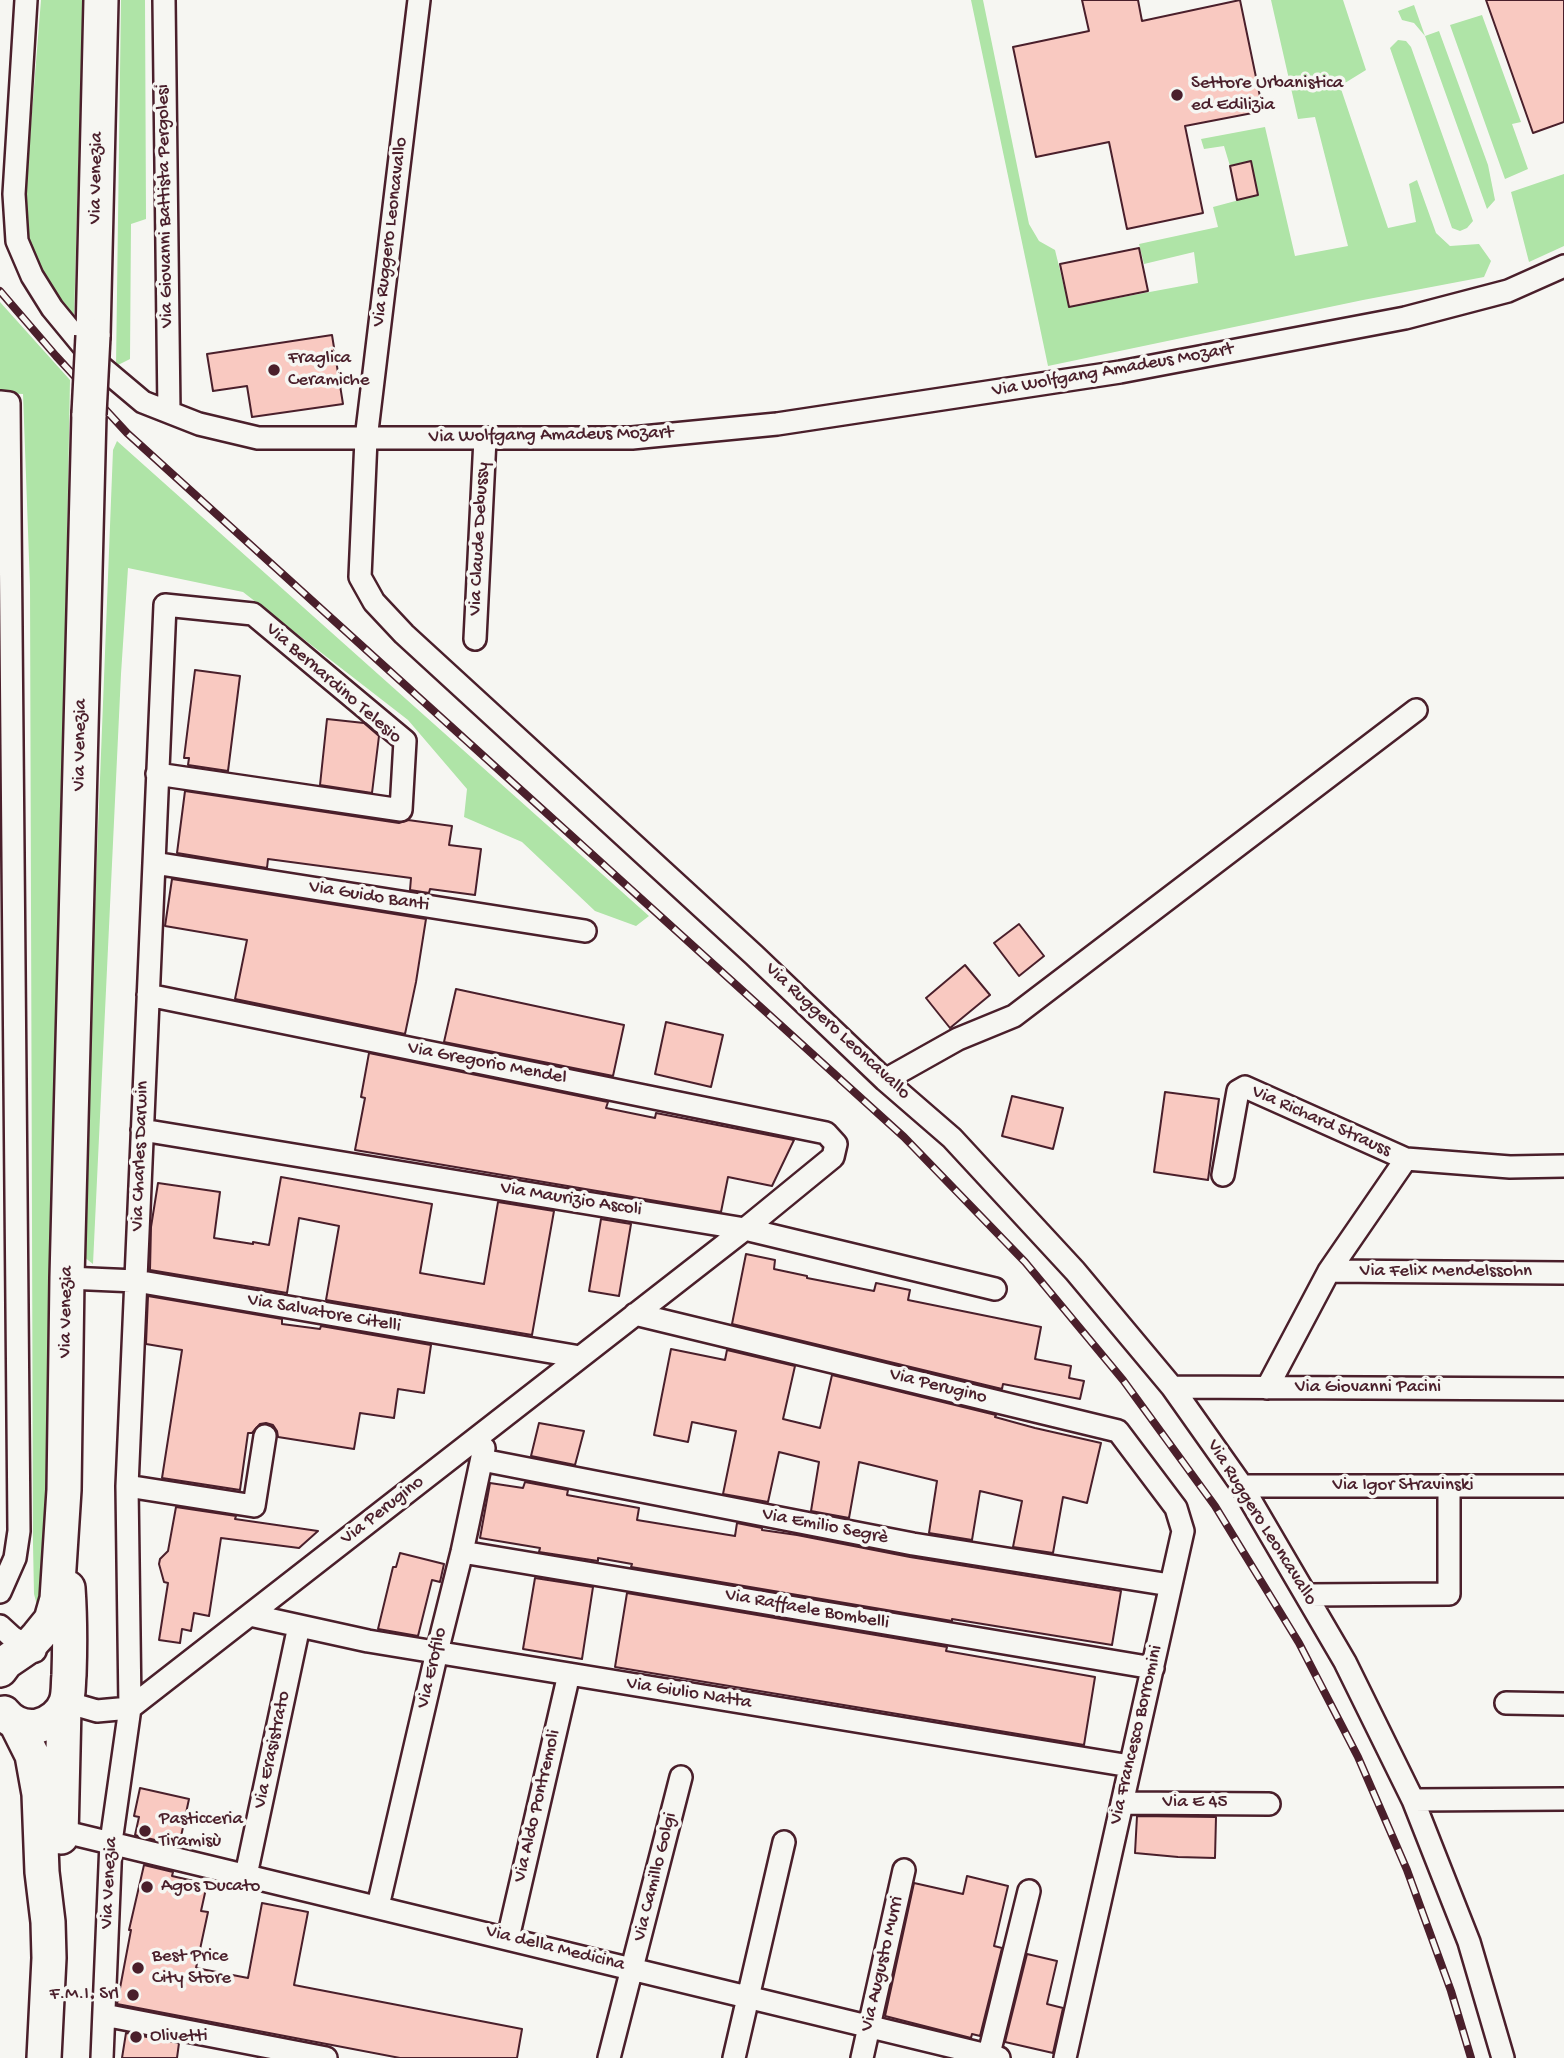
<!DOCTYPE html>
<html>
<head>
<meta charset="utf-8">
<style>
  body { margin:0 }
  canvas { display:block; background:#f6f6f2 }
</style>
</head>
<body>
<canvas width="1564" height="2058"></canvas>
<script>
const c = document.querySelector('canvas').getContext('2d');
c.lineJoin = 'round';
function fill(path, color) { c.fillStyle = color; c.fill(path, 'evenodd'); }
function strokePath(path, color, width, dash) { c.strokeStyle = color; c.lineWidth = width; c.lineCap = dash ? 'butt' : 'round'; c.setLineDash(dash || []); c.stroke(path); }
function drawText(font, color, halo, rows, align = 'center') {
  c.font = font + ' "Gochi Hand",sans-serif'; c.lineWidth = 7; c.setLineDash([]); c.textBaseline = 'middle'; c.strokeStyle = halo; c.fillStyle = color; for (const [text, x, y, turn = 0] of rows) {
    c.save(); c.translate(x, y); c.rotate((+turn || 0) * Math.PI / 180); c.textAlign = isNaN(turn) ? turn : align; if (halo) c.strokeText(text, 0, 0); c.fillText(text, 0, 0); c.restore();
  }
}
const green = new Path2D(`
  M41,0H83L74,319L51,291L27,241L24,212Z
  M121,0H145L146,219L131,224L130,359L116,366Z
  M971,0H983L1029,224L1039,241L1055,250L1069,307L1198,283L1194,252L1144,264L1139,244L1218,227L1213,207L1258,195L1251,161L1230,166L1224,146L1204,149L1201,139L1265,127L1295,256L1348,246L1315,117L1298,119L1271,0H1343L1366,70L1340,86L1388,228L1416,222L1409,184L1417,180L1436,233L1450,246L1479,244L1491,261L1484,277L1363,300L1048,366Z
  M1414,5L1425,36L1439,31L1488,165L1495,200L1487,209L1425,36L1414,23L1402,20L1398,11Z
  M1482,15L1521,122L1512,124L1528,169L1505,179L1450,25Z
  M1398,40L1406,41L1411,47L1473,221L1467,228L1460,231L1452,228L1390,48Z
  M1564,174V246L1529,262L1511,192Z
  M0,302L70,380L47,1609L41,1620L34,1594L33,1544L30,586L23,394L0,393Z
  M117,441L649,916L636,926L595,911L522,842L464,817L467,789L408,720L243,592L128,568L121,674L93,1264L84,1257L82,1235L113,450Z`);
const building = new Path2D(`
  M1082,0H1138L1142,21L1240,0L1263,111L1185,126L1203,213L1127,229L1109,142L1036,157L1013,47L1089,31Z
  M1486,0H1564V122L1533,133Z
  M1251,161L1258,195L1237,200L1230,166Z
  M1139,248L1148,291L1069,307L1060,264Z
  M332,335L343,404L252,417L247,386L213,391L207,354Z
  M195,670L240,676L228,771L188,765L189,758H184Z
  M327,719L364,723L379,736L372,793L320,785Z
  M185,791L399,823L408,820L452,826L449,845L481,849L475,895L430,889L429,893L410,890L411,878L268,859L267,868L177,853Z
  M172,879L426,919L416,982L405,1034L235,999L247,940L165,926Z
  M1019,924L1044,956L1019,976L994,943Z
  M965,965L990,995L950,1028L926,998Z
  M456,989L624,1025L613,1076L444,1042Z
  M666,1022L723,1035L711,1087L655,1074Z
  M369,1053L608,1102L606,1108L655,1118L656,1113L794,1140L772,1186L728,1177L721,1212L355,1150L365,1098L361,1097Z
  M1165,1092L1219,1099L1208,1180L1154,1172Z
  M1012,1096L1063,1108L1053,1149L1002,1136Z
  M281,1177L432,1204L420,1273L484,1284L498,1202L554,1211L532,1335L326,1300L339,1226L299,1218L287,1293L150,1270L151,1227L158,1183L220,1192L214,1238L253,1244V1242L269,1245Z
  M601,1219L631,1224L619,1296L589,1291Z
  M746,1254L775,1260L774,1269L807,1276V1278L874,1291L876,1283L910,1290L908,1300L1041,1327L1035,1359L1071,1366L1069,1378L1084,1381L1080,1399L1003,1384L1002,1389L732,1324Z
  M148,1296L282,1319V1324L320,1329L321,1326L431,1345L424,1393L398,1389L394,1418L360,1413L354,1449L278,1437L277,1431L273,1425L266,1423L260,1424L252,1433H248L240,1490L162,1478L182,1350L146,1344Z
  M671,1349L725,1360L727,1350L795,1366L783,1419L820,1428L832,1375L996,1415L995,1417L1035,1428L1101,1443L1087,1503L1063,1497L1053,1553L1013,1547L1022,1501L980,1491L972,1540L929,1533L937,1481L859,1462L849,1518L811,1511L819,1462L779,1452L768,1502L723,1494L736,1431L692,1422L688,1442L654,1435Z
  M539,1423L584,1431L575,1465L531,1456Z
  M525,1482L568,1490L567,1495L639,1508L637,1520L735,1536L737,1523L762,1528V1530L797,1535L910,1557L1121,1591L1112,1645L952,1619V1621L631,1567L632,1564L598,1558V1561L539,1552L540,1548L480,1538L490,1483L523,1488Z
  M176,1507L236,1516L235,1519L318,1531L299,1548L221,1538L209,1616L194,1613L191,1631L182,1629L180,1643L159,1640L168,1583L164,1582L159,1564L160,1559L168,1551Z
  M400,1553L444,1564L440,1582L432,1580L418,1636L378,1629L393,1567H396Z
  M535,1578L593,1587L582,1659L523,1649Z
  M627,1593L947,1647L946,1651L1095,1677L1084,1745L615,1667Z
  M140,1788L189,1799L179,1846L135,1835L139,1817L134,1816Z
  M1137,1816L1216,1817L1215,1858L1178,1857L1135,1853Z
  M144,1865L173,1872L172,1876L207,1884L201,1911L208,1912L196,1968L248,1978L262,1903L308,1912L294,1985L522,2029L517,2058H400L117,2004L131,1930H129Z
  M967,1876L1008,1886L994,1946L1002,1948L980,2036L972,2034L971,2038L885,2016L914,1883L963,1894Z
  M1027,1954L1057,1961L1047,2004L1063,2008L1053,2053L1005,2042Z
  M126,2033L179,2043L177,2058H122Z`);
const minor = new Path2D(`
  M26,0L14,194L17,241L32,276L52,308L99,365L143,402L199,424L258,438H632L777,424L1120,372L1405,318L1508,291L1564,266
  M164,0L169,412
  M419,0L366,439L360,577L374,602L404,634L754,955L885,1080L952,1138L1075,1271L1172,1387L1242,1486L1345,1662L1413,1800L1469,1942L1503,2058
  M0,402L9,403L19,1531L15,1558L0,1592
  M475,639L485,439
  M154,863L585,931
  M885,1080L958,1039L1014,1016L1416,710
  M142,1130L745,1229L995,1289
  M1223,1175L1238,1091L1245,1087L1406,1159L1510,1167L1564,1166
  M1329,1271L1564,1273
  M67,1278L136,1281L580,1357
  M635,1314L1118,1431L1176,1508L1183,1531L1065,2058
  M1172,1387L1564,1389
  M1267,1388L1329,1271L1406,1159
  M482,1460L913,1544L1170,1585
  M127,1486L254,1506L265,1436
  M1242,1486H1564
  M462,1552L1153,1668
  M1306,1595L1449,1594V1486
  M250,1615L368,1641L1130,1766
  M0,1626L12,1637L35,1651
  M66,1702L97,1711L130,1708
  M1506,1703L1564,1704
  M130,1708L745,1229L833,1157L836,1144L826,1133L148,995
  M1413,1800L1564,1799
  M1122,1803L1269,1804
  M61,1831L999,2058
  M246,1875L299,1626
  M378,1906L437,1652L462,1552L484,1448
  M508,1938L569,1674
  M104,2015L326,2058
  M102,2058L111,1842L130,1708L127,1486L154,863L165,605L253,614L405,741L401,810L157,774
  M609,2058L681,1777
  M734,2058L784,1842
  M862,2058L904,1870
  M988,2058L1029,1891`);
const primary = new Path2D(`
  M93,336L101,0
  M0,1670L6,1662L28,1647L38,1636L51,1620L57,1599L64,1490L67,1278L89,414
  M4,1713C12,1723 25,1728 38,1726C50,1723 62,1714 66,1702C69,1694 68,1684 69,1675C70,1646 70,1617 68,1588
  M16,1723L32,1755L39,1794L42,1872L48,1922L49,1958L44,2058
  M61,1837L64,1707`);
const rail = new Path2D(`
  M0,291L56,356L127,433L904,1137L1025,1262L1123,1380L1215,1506L1299,1643L1358,1757L1407,1870L1451,1991L1471,2058`);
const primaryBridge = new Path2D(`
  M89,414L93,336`);
const markers = [
  [1177,95,7,"#4a1f2b"],
  [274,370,7,"#4a1f2b"],
  [145,1831,7,"#4a1f2b"],
  [147,1887,7,"#4a1f2b"],
  [138,1968,7,"#4a1f2b"],
  [133,1995,7,"#4a1f2b"],
  [136,2037,7,"#4a1f2b"]
];
const poiNames = [
  ["Settore Urbanistica",1191,84],
  ["ed Edilizia",1191,106],
  ["Fraglica",288,359],
  ["Ceramiche",288,381],
  ["Pasticceria",159,1820],
  ["Tiramisù",159,1842],
  ["Agos Ducato",161,1887],
  ["Best Price",152,1957],
  ["City Store",152,1979],
  ["F.M.I. Srl",119,1995,"right"],
  ["Olivetti",150,2037]
];
const streetNames = [
  ["Via Venezia",97,178,-89],
  ["Via Giovanni Battista Pergolesi",166,206,-91],
  ["Via Ruggero Leoncavallo",391,232,-83],
  ["Via Wolfgang Amadeus Mozart",1113,371,-10],
  ["Via Wolfgang Amadeus Mozart",551,436,-1],
  ["Via Claude Debussy",480,539,-87],
  ["Via Bernardino Telesio",333,684,41],
  ["Via Venezia",81,745,-89],
  ["Via Guido Banti",369,897,9],
  ["Via Ruggero Leoncavallo",837,1032,43],
  ["Via Gregorio Mendel",487,1064,11],
  ["Via Richard Strauss",1321,1122,24],
  ["Via Charles Darwin",141,1156,-88],
  ["Via Maurizio Ascoli",571,1200,9],
  ["Via Felix Mendelssohn",1446,1272],
  ["Via Venezia",67,1312,-89],
  ["Via Salvatore Citelli",324,1314,10],
  ["Via Perugino",938,1387,14],
  ["Via Giovanni Pacini",1368,1388],
  ["Via Igor Stravinski",1403,1486],
  ["Via Perugino",383,1511,-38],
  ["Via Ruggero Leoncavallo",1261,1523,58],
  ["Via Emilio Segrè",825,1527,11],
  ["Via Raffaele Bombelli",807,1610,10],
  ["Via Erofilo",433,1668,-77],
  ["Via Giulio Natta",689,1694,9],
  ["Via Francesco Borromini",1137,1735,-77],
  ["Via Erasistrato",273,1750,-78],
  ["Via E 45",1195,1803],
  ["Via Aldo Pontremoli",538,1806,-77],
  ["Via Camillo Golgi",656,1877,-76],
  ["Via Venezia",110,1883,-87],
  ["Via della Medicina",555,1949,14],
  ["Via Augusto Murri",883,1964,-77]
];
fill(green, '#afe4a7');
fill(building, '#f9c9c1');
strokePath(building, '#4a1f2b', 2);
strokePath(minor, '#4a1f2b', 26);
strokePath(primary, '#4a1f2b', 38);
strokePath(minor, '#f6f6f2', 21);
strokePath(primary, '#f6f6f2', 33);
strokePath(rail, '#4a1f2b', 8);
strokePath(rail, '#f6f6f2', 5, [16]);
strokePath(primaryBridge, '#4a1f2b', 38, []);
strokePath(primaryBridge, '#f6f6f2', 33);
for (const [x, y, r, color] of markers) { const dot = new Path2D(); dot.arc(x, y, r, 0, 2 * Math.PI); c.fillStyle = color; c.fill(dot); strokePath(dot, '#f6f6f2', 2.5); }
drawText('19px', '#4a1f2b', '#f6f6f2', poiNames, 'left');
drawText('19px', '#4a1f2b', '#f6f6f2', streetNames);
</script>
</body>
</html>
